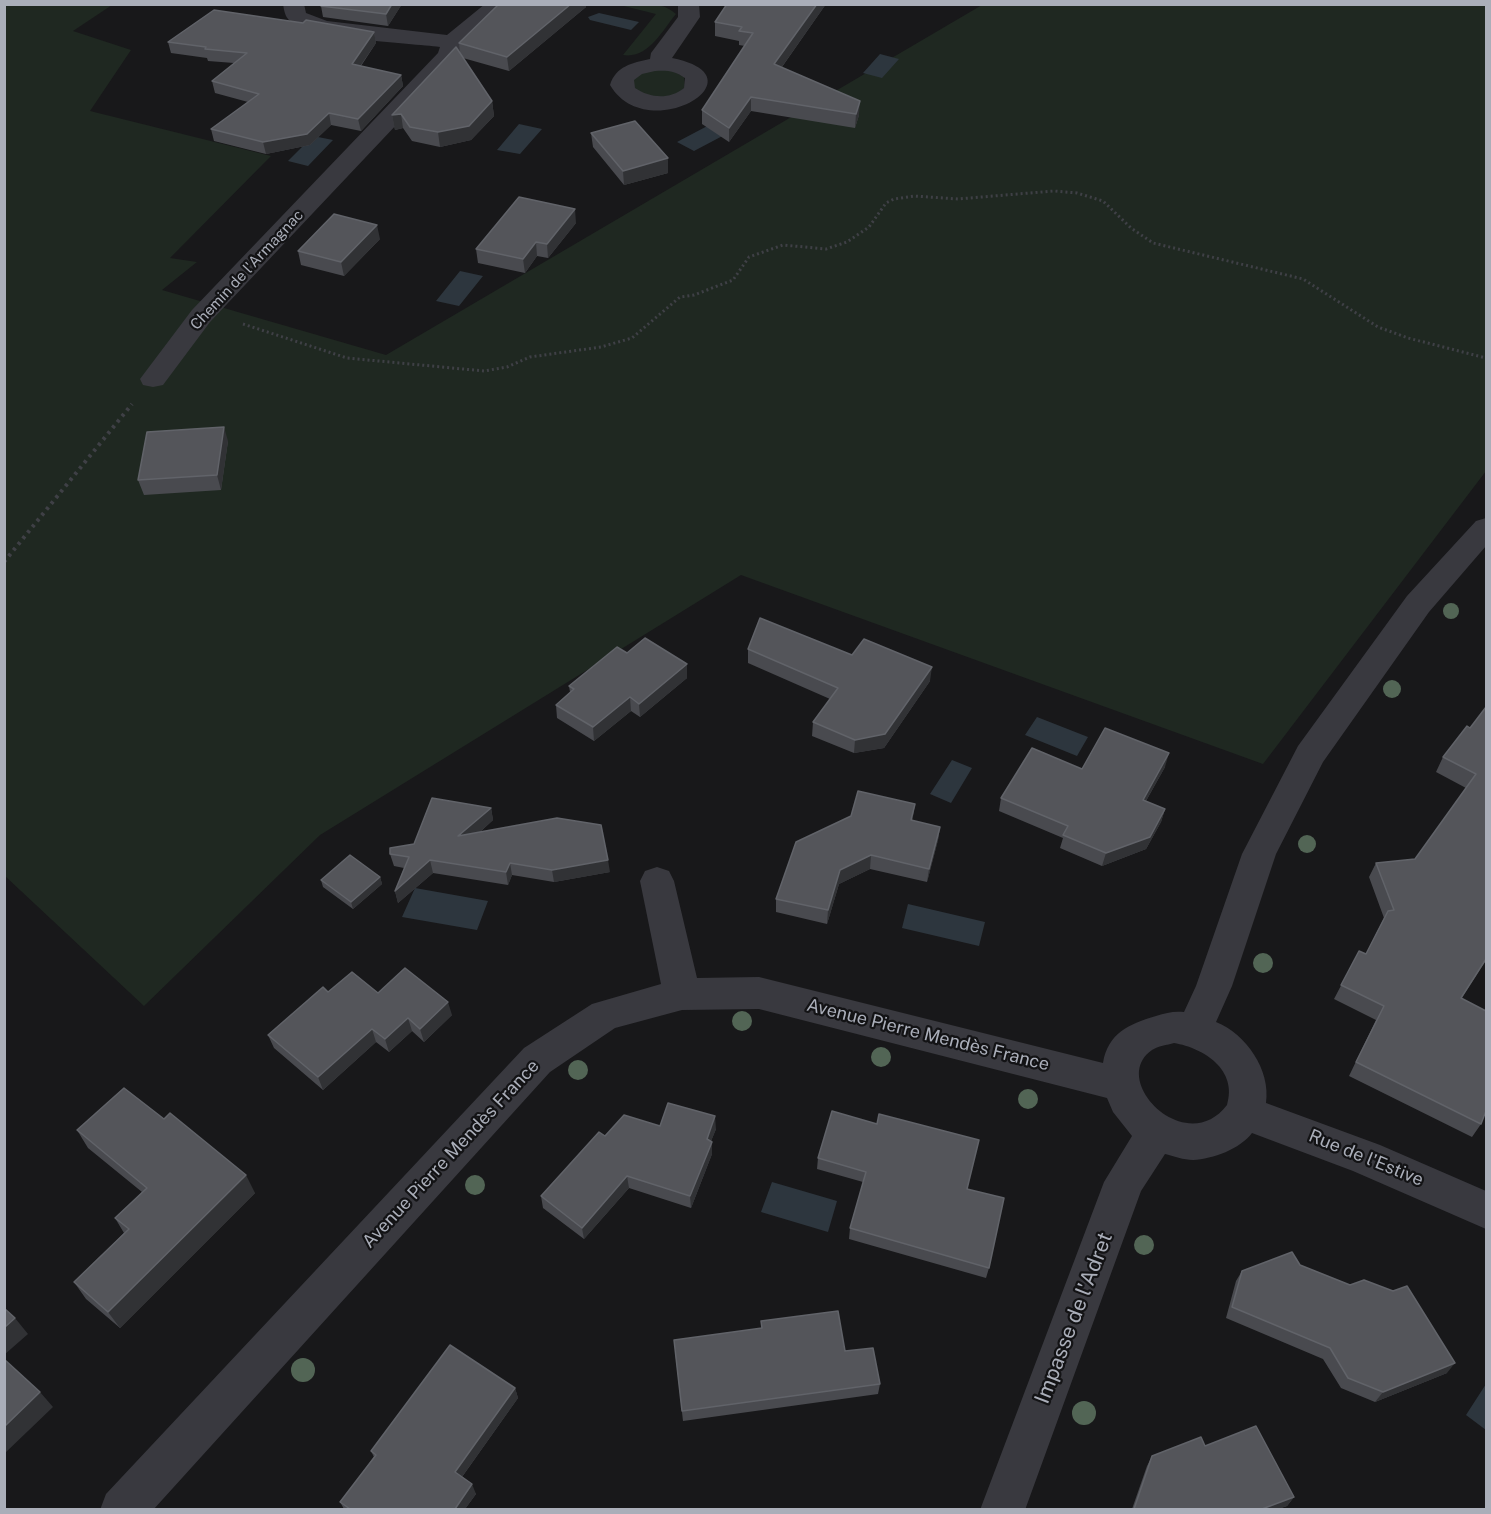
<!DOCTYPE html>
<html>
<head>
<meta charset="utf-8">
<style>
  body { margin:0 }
  #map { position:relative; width:1491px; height:1514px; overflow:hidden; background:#18181a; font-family:"Public Sans",sans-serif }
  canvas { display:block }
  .frame { position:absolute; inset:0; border:6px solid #aaaeb9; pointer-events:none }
</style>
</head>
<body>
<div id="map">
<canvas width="1491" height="1514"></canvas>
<div class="frame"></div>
</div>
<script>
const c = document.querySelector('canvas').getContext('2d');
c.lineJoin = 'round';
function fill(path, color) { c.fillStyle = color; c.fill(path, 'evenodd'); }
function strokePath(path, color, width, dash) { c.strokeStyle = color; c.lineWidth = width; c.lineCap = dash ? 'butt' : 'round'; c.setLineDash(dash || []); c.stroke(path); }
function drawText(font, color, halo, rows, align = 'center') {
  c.font = font + ' "Public Sans",sans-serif'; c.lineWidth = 4.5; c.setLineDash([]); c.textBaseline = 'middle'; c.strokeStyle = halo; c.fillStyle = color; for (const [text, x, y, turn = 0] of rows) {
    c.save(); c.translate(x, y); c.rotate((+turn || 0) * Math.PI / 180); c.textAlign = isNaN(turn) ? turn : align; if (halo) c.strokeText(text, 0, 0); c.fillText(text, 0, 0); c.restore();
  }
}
const green = new Path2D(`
  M4,5H112L73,31L131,50L90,111L271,156L170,258L197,262L162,290L386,355L982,5H1486V471L1263,764L741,575L320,835L144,1006L5,876Z
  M620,5C639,4 661,0 676,14C662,31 648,59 623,55L656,14Z
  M645,70H671L684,77L685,87C672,101 654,98 637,94L630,81Z`);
const water = new Path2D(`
  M599,13L639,22L631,30L590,20L588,17Z
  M880,54L899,59L882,78L863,73Z
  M713,123L730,132L694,151L677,142Z
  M519,124L542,129L520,154L497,150Z
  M313,136L333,140L308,166L288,161Z
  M460,271L483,276L459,306L436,301Z
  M1037,717L1088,737L1077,756L1025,735Z
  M952,760L972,768L951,803L930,794Z
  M415,888L488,901L477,930L402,917Z
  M908,904L985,922L979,946L902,928Z
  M772,1182L837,1201L828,1232L761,1212Z
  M1486,1384V1430L1466,1415Z`);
const pathFar1 = new Path2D(`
  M243,324L347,358L484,371L507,367L530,357L601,347L632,338L680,297L694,295L733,280L749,257L783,245L826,249L847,242L869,227L886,203L894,199L914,196L958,199L1054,191L1077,193L1103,201L1131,228L1153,243L1303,279L1378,327L1408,338L1486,358`);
const path = new Path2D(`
  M4,562L132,404`);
const minor = new Path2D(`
  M283,4H304L306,13L327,21L447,35L485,4H509L462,45L460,54L450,68L210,322L163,385L153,387L143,385L140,379L192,310L438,53L440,47C409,43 310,39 290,21C285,17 284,10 283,4Z
  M678,4H699L700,17L672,58C767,77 647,148 610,85C616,66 632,63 650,59L651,53L678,17ZM655,71C667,70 675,71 685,78L684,88C669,100 650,98 635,88L634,80L642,74Z
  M1486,518V546L1429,612L1323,762L1276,854L1232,986L1216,1022C1246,1034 1271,1070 1266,1103L1380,1145L1486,1191V1229L1353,1171L1252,1133C1240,1149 1213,1159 1193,1160C1184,1160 1173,1156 1165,1154L1141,1191L1025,1510H980L1104,1182L1132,1136L1113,1112L1107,1098L759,1009L682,1010L615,1028L550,1072L153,1510H100L106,1494L524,1048L592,1004L661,984L640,881L645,871L657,867L669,871L674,881L697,978L759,977L1103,1063C1108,1033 1129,1024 1156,1016C1166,1013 1173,1011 1184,1012L1196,986L1242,854L1298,746L1407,596L1476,521ZM1174,1043C1204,1048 1238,1070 1227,1105C1186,1159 1108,1080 1152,1050C1158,1046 1167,1045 1174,1043Z`);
const trees = [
  [1451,611,8],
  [1392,689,9],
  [1307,844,9],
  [1263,963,10],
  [742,1021,10],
  [881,1057,10],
  [578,1070,10],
  [1028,1099,10],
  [475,1185,10],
  [1144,1245,10],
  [303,1370,12],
  [1084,1413,12]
];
const wall = new Path2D(`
  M322,4H402L388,26L323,17L321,6Z
  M499,4H586V7L509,71L463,58L492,101L494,116L471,140L440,147L412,141L403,128L395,130L392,115L460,53L459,43Z
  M727,4H826L782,67L859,115L855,128L751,111L729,142L702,124V110L745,46L739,45V41L715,36V22Z
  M303,23L374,32L376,43L361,66L401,75L403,86L361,131L331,125L310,145L266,154L214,141L211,129L248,102L215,93L212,81L234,63L208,61L207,58L171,53L168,42Z
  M591,133L668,173L624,185L593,147Z
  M576,223L548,258L537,256L525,273L478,263L476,249Z
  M380,239L344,276L301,265L298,251Z
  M228,441L221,490L144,495L138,480Z
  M748,649L852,655L930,681L884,748L854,753L812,736L813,722L830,699L748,663Z
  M627,653L687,664V678L640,717L631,711L594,741L557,718L556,705L570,692L569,686Z
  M1486,707V960L1461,999L1481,1124L1472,1137L1349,1076L1376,1020L1334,999L1359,951L1366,954L1384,918L1369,877L1376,863L1415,859L1466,788L1436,772L1443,757L1470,728Z
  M1165,767L1146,801L1165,809L1161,822L1146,849L1102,866L1060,848L1063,838L999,811L1001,798L1082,769Z
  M915,804L912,821L940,827L938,840L927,882L870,869L839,884L827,924L776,912V899Z
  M491,808L493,820L480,832L610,872L554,882L512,875L508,885L433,873L398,903L395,891L404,868L394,866L390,854L414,844Z
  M380,877L382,884L353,909L323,887L321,880Z
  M328,992L378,993L452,1015L424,1042L412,1031L389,1052L376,1042L323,1090L274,1048L268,1035Z
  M660,1126L716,1129L711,1141L712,1142V1154L691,1208L629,1188L584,1239L543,1208L541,1196L605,1136Z
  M77,1130L255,1193L120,1328L86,1299L74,1282L124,1233L115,1218L142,1192L88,1148Z
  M818,1158L967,1189L989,1268L986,1278L849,1239L850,1228L863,1182L817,1169Z
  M1300,1265L1447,1373L1375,1402L1341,1388L1323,1359L1226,1318L1236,1281L1242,1271Z
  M761,1321L845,1351L880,1384L878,1394L683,1421L675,1351L761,1328Z
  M515,1388L518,1398L462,1477L476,1494L465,1509H344L340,1502L374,1457L371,1451Z
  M1205,1446L1294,1497L1287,1506L1278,1509H1132L1147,1466L1152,1456Z`);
const shadedWall = new Path2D(`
  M392,4H402L388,26L386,14Z
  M571,4H586V7L509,71L507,57Z
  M817,4H826L774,78V64Z
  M374,32L376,43L354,75L352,64Z
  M401,75L403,86L361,131L358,119Z
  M751,97V111L729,142V128Z
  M492,101L494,116L471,140L440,147L438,132Z
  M860,101L859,115L855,128L856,114Z
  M329,113L331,125L310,145L266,154L263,142Z
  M401,114L403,128L395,130L392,115Z
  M668,158V173L624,185L623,171Z
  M575,209L576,223L548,258L547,244Z
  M377,225L380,239L344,276L341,262Z
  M536,242L537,256L525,273L523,259Z
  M224,427L228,441L221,490L217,475Z
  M687,664V678L640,717L639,704Z
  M932,667L930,681L884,748L854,753L855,740Z
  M630,697L631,711L594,741L593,727Z
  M1169,753L1165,767L1139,813L1143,800Z
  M915,804L913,817L909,834L911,820Z
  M491,808L493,820L461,849L458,836Z
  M1165,809L1161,822L1146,849L1102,866L1106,853Z
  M940,827L938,840L927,882L929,869Z
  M871,855L870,869L839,884L827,924L828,910L840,870Z
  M430,860L433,873L398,903L395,891Z
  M608,860L610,872L554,882L552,870Z
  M510,863L512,875L508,885L506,872Z
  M380,877L382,884L353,909L351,902Z
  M448,1002L452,1015L424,1042L420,1029Z
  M408,1018L412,1031L389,1052L385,1039Z
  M372,1029L376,1042L323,1090L318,1077Z
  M715,1116L716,1129L707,1151V1139Z
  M712,1142V1154L691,1208L690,1196Z
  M246,1175L255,1193L120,1328L108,1312Z
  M627,1176L629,1188L584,1239L582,1228Z
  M15,1318L28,1334L4,1355V1328Z
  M1455,1363L1447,1373L1375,1402L1383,1392Z
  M515,1388L518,1398L459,1481L455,1472Z
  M40,1392L53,1407L4,1454V1427Z
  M472,1484L476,1494L465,1509H455Z
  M1294,1497L1287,1506L1278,1509H1262Z`);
const building = new Path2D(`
  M322,4H392L386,14L321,6Z
  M499,4H571L507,57L459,43Z
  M727,4H817L774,64L860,101L856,114L751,97L729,128L702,110L753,33L739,31L742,27L715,22Z
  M214,10L303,23L306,20L374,32L352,64L401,75L358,119L329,113L307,134L263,142L211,129L259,94L212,81L247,53L205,49L206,47L168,42Z
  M456,47L492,101L469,126L438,132L410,127L401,114L392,115Z
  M635,121L668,158L623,171L591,133Z
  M519,197L575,209L547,244L536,242L523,259L476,249Z
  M334,214L377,225L341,262L298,251Z
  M224,427L217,475L138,480L147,432Z
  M760,618L852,655L864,639L932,667L885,734L855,740L813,722L838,688L748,649Z
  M645,638L687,664L639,704L630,697L593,727L556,705L574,689L569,686L617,647L627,653Z
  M1486,707V959L1461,998L1486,1011V1111L1481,1124L1356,1062L1384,1006L1341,985L1359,951L1366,954L1388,911L1394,910L1376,863L1415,859L1476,774L1443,757L1467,726L1470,728Z
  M1105,728L1169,753L1143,800L1165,809L1150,837L1106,853L1063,835L1068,826L1001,798L1032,748L1082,769Z
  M858,791L915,804L911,820L940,827L929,869L871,855L840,870L828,910L776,899L796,842L851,816Z
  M432,798L491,808L458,836L557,818L601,825L608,860L552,870L510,863L506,872L430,860L395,891L409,857L390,854V848L414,844Z
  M350,855L380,877L351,902L321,880Z
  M405,968L448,1002L420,1029L408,1018L385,1039L372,1029L318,1077L268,1035L323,987L328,992L352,972L378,993Z
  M124,1088L164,1119L170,1113L246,1175L108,1312L74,1282L129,1229L115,1218L147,1188L77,1130Z
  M668,1103L715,1116L707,1139L712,1142L690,1196L627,1176L582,1228L541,1196L599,1132L605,1136L624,1115L660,1126Z
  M832,1111L877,1124L879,1114L979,1140L967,1189L1004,1198L989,1268L850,1228L866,1172L818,1158Z
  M1292,1252L1300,1265L1350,1285L1364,1280L1393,1291L1407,1286L1455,1363L1383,1392L1348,1378L1330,1348L1232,1307L1242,1271Z
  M4,1308L15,1318L4,1328Z
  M838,1311L845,1351L873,1348L880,1384L682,1411L674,1340L762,1328L761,1321Z
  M450,1345L515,1388L455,1472L472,1484L455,1509H350L340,1502L376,1455L371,1451Z
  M4,1359L40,1392L4,1427Z
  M1256,1426L1294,1497L1262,1509H1134L1152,1456L1201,1437L1205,1446Z`);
const farStreetnames = [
  ["Chemin de l'Armagnac",247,270,-47]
];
const streetNames = [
  ["Avenue Pierre Mendès France",928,1035,14],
  ["Avenue Pierre Mendès France",451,1154,-47],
  ["Rue de l'Estive",1366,1158,22]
];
const nearStreetnames = [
  ["Impasse de l'Adret",1074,1318,-69]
];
fill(green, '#1f2821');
fill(water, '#2d363e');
strokePath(pathFar1, '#3f4046', 3, [2, 3]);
strokePath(path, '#3f4046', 4, [3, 4.5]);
fill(minor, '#39393f');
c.fillStyle = '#526555';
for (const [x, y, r] of trees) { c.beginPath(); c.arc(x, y, r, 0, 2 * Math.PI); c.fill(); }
fill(wall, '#494a4f');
fill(shadedWall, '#313235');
fill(building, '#54555a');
strokePath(building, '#616369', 1.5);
drawText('15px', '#aaaeb9', '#131315', farStreetnames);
drawText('18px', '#aaaeb9', '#131315', streetNames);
drawText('21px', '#aaaeb9', '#131315', nearStreetnames);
</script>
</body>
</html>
